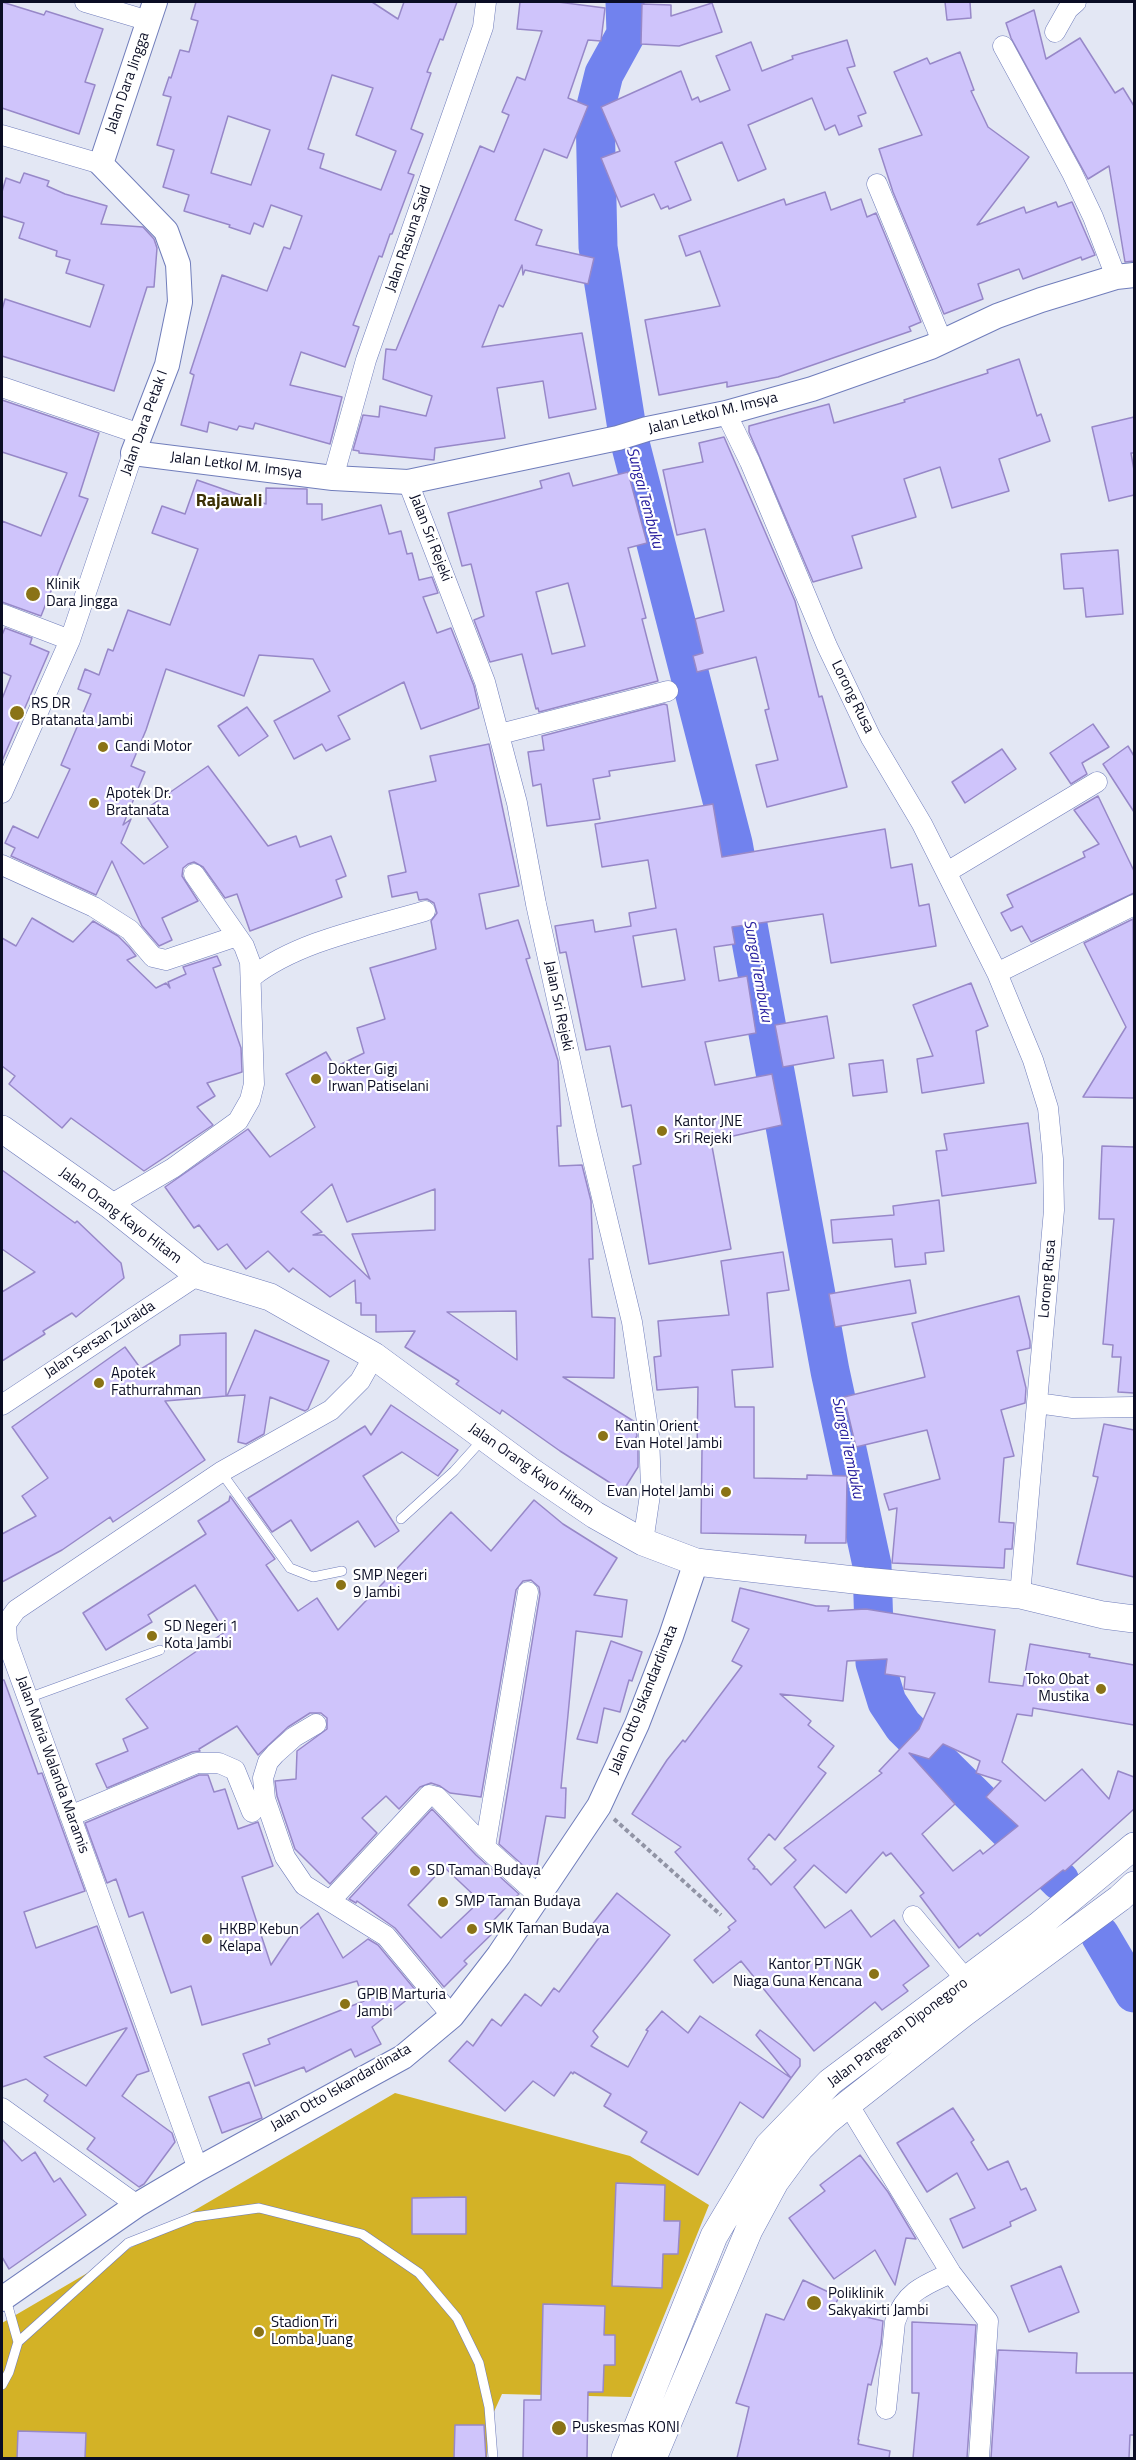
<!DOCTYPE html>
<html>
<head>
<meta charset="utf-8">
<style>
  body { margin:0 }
  #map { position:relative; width:1136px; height:2460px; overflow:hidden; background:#e3e7f4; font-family:"Titillium Web",sans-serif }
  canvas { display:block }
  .frame { position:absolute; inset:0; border:3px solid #0a0d24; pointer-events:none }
</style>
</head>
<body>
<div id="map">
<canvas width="1136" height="2460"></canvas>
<div class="frame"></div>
</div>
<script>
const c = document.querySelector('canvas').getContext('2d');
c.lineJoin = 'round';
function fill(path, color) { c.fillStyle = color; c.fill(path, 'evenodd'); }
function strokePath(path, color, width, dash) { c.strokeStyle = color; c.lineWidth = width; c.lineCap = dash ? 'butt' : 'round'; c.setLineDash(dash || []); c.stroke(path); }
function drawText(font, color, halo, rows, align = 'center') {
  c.font = font + ' "Titillium Web",sans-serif'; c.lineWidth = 4.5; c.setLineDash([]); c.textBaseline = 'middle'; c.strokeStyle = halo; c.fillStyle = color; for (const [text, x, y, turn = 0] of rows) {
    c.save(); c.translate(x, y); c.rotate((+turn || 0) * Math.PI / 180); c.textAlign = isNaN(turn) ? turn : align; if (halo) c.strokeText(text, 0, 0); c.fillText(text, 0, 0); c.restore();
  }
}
const green = new Path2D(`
  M395,2093L630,2156L709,2205L631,2397L502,2394L488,2425L487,2458H2V2323Z`);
const river = new Path2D(`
  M625,2L626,34L604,74L595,110L598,247L628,435L733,843L830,1371L872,1565L875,1663L887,1702L903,1726L1060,1881
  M1100,1935L1134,1993`);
const building = new Path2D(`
  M2,2L44,15L46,11L103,29L85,82L95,85L79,134L2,108Z
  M196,2H372L398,19L404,2H457L443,40L440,39L427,72L431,73L411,129L423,134L408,173L414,175L392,234H390L382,257L379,256L365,293L353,325L359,327L345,367L301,352L290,385L342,397L330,444L255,423L253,429L239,426L237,430L209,422L207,432L181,425L194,375L190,373L222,275L267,291L284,247L290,249L302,216L271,205L263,227L254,223L250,234L229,227L230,225L184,211L189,195L163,187L174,150L157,145L171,97L163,95L169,77L171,78L180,50L189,52L198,21L191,19ZM332,75L373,88L356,135L396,151L381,190L320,168L324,154L308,149ZM228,116L270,130L251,185L211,173Z
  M520,2H558L605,8L601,41L588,40L568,98L588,106L567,158L544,149L515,220L542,230L536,245L594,258L588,284L525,270L523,275L522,265L503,307L499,305L482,347L582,333L596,409L549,418L543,381L497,388L505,438L435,448L434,460L359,453V451L353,450L363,415L379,417L380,406L426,416L432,396L383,379L386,349L396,350L480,146L494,152L509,115L502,112L517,77L525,80L542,31L517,29Z
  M945,2H970L971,18L947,20Z
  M712,3L722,32L679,46L641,44L642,4L671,5V16Z
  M1034,10L1046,59L1080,38L1115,93L1123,88L1134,106V261L1125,262L1109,166L1088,179L1011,38L1006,23Z
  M847,40L855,66L847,68L866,113L858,116L862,126L839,135L835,125L825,130L812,98L748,125L766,169L738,181L722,142L675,162L691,200L669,209L668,206L661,209L654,194L621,207L601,158L620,151L601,107L681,71L692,100L698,97L700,102L730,90L716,56L751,42L762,71L793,59L792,56Z
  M960,52L974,90L971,91L988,127L1029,157L977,225L1024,207L1026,213L1056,202L1058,207L1072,202L1095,255L1082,260L1081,257L1023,279L1019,269L978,284L983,299L944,314L893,192L879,149L922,135L894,72L927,58L930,64Z
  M24,173L49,181L47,186L65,194L107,206L101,224L143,227L154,239L157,248L154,287H147L114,391L2,356V310L5,299L90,327L104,285L66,273L70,260L56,256L57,251L19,238L24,223L2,216V192L6,178L20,183Z
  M825,192L831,210L861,199L867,217L876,213L921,322L909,327L911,331L778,377L727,387V382L659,395L645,320L720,306L700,251L686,256L679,236L784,199L786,205Z
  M1019,359L1037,416L1041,414L1050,441L999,459L1009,491L952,508L940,467L904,479L916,517L852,536L862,568L813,582L749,432V426L829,404L834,423L905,402L904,400L988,373L987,370Z
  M2,400L99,433L79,496L88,499L41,616L2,602V521L41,536L67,473L2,452Z
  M1134,417V453H1131L1134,470V495L1109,501L1092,427Z
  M724,437L795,601L819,697L822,696L847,787L767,807L756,765L778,760L765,710L769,709L756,657L697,672L693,656L703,653L695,619L724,611L705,529L677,535L663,470L703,462L699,443Z
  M628,472L647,543L628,548L646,618L642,619L658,681L539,712L538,708L536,709L522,654L490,662L474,620L484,616L471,564L462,566L448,513L542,488L540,481L569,473L573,486ZM568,583L585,646L552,654L536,592Z
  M197,480L266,504V488L307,489V504H322V520L381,505L389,534L401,531L407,554L412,553L419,580L432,577L438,593L423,597L437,633L451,628L474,686L479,708L421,729L404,682L338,716L350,739L326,751L322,744L294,759L274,721L330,691L313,659L259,655L244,696L166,669L146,730L131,766L145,772L123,825L131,819L121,843L144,864L168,847L143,811L208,766L268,846L296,836L300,847L331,836L346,876L336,880L342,897L250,931L237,894L225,898L203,867L194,862L188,864L183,868L182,876L198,901L162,918L172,940L159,946L142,926L112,861L96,895L11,856L15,848L5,843L13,826L38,838L70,769L61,765L91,694L78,689L85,669L99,675L108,649L113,651L128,610L170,625L198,549L152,533L162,506L185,514Z
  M1118,550L1123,614L1086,617L1083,588L1064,589L1061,554Z
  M5,628L32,638L30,644L49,652L2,761V699L11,676L2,672V635Z
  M664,704L667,705L675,761L609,771L610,776L593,779L600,819L547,826L541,784L533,786L528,752L544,750L542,736Z
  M247,707L268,736L239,756L218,726Z
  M1093,724L1109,747L1082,763L1087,774L1071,784L1050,753Z
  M489,744L519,886L479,894L486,929L518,920L530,958L526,959L558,1061L561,1126H557L559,1166L582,1165L591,1201L593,1259H589L592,1317L615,1318L614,1378L563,1377L635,1422L637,1436L631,1445L638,1449V1467L623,1491L560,1451L502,1410L500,1414L456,1384L459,1381L405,1347L415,1331L376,1332V1315H361V1303H356L355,1280L330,1297L293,1268L289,1272L268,1251L246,1269L227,1244L218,1250L199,1225L194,1228L165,1187L248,1129L270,1157L315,1127L286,1074L326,1052L335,1067L364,1053L357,1028L385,1019L370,968L436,949L431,921L437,913L434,903L427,899L419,900L417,892L392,897L388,876L406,872L389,791L436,781L430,756ZM332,1184L347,1222L435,1189V1230L352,1234L370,1279L324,1235H313L322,1232L301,1212ZM516,1311L517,1360L447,1312Z
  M1128,746L1134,756V812L1103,764Z
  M1002,749L1016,769L965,803L952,782Z
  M1098,796L1134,871V893L1031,942L1022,926L1011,931L1001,913L1013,907L1007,895L1085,857L1083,852L1099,844L1074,810Z
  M713,804L722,857L885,829L891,868L912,864L919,906L929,904L936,946L831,963L823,914L732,927L735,944L714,947L719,981L747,976L756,1033L705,1042L715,1085L772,1074L782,1125L711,1141L731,1249L649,1264L633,1166L641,1164L631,1105L622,1107L610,1046L586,1050L566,952L560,953L555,926L593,920L595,932L631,926L629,913L656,908L648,860L602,867L595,824ZM676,929L685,980L642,987L633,936Z
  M32,918L73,942L93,921L118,936L129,947L136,956L127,960L156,988L166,983L170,988L168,982L186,974L183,967L217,956L221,965L213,968L241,1048L242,1072L207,1083L215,1096L197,1107L213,1125L144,1171L71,1118L62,1128L9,1084L15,1076L2,1066V938L16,946Z
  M1133,919L1134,1098L1083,1097L1126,1027L1084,943Z
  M971,983L988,1026L976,1031L984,1083L922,1093L917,1059L933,1056L913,1005Z
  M827,1016L834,1058L783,1067L775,1025Z
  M883,1060L887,1092L853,1096L849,1064Z
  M1028,1123L1036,1183L942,1196L936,1151L947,1150L944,1134Z
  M1102,1146L1134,1147V1393L1118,1392L1121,1357H1112L1113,1345L1103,1344L1114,1219H1099Z
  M2,1170L75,1223L77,1221L121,1263L124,1278L76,1317L72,1313L43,1331L45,1334L2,1361V1292L35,1272L2,1249Z
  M939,1200L944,1251L925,1253L926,1264L895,1267L892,1239L833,1243L831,1220L894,1215L893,1206Z
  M783,1252L789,1290L767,1293L773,1367L732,1370L735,1407H754V1478L807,1479V1475L847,1476L846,1543H805L806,1535L701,1533L702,1449H697L698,1387L657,1390L654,1357L661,1356L658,1321L729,1315L721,1261Z
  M910,1280L916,1313L835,1327L829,1294Z
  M1019,1296L1030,1341V1348L1017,1351L1026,1388L1025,1403L1001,1410L1014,1456L1004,1458L999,1522L1014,1523L1012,1549H1005L1004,1568L892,1563L897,1508L889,1510L884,1494L940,1479L927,1430L856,1447L844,1397L925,1377L912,1323Z
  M255,1330L329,1361L308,1409L305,1411L270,1397L264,1434L246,1444L238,1442L245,1395L227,1396Z
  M226,1333V1396L165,1401L205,1460L113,1522L110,1517L62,1550L2,1582V1534L36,1516L22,1496L48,1478L12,1427L125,1347L141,1369L180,1345V1335Z
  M391,1405L458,1450L438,1476L402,1452L363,1476L399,1531L375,1547L358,1521L311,1551L291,1520L272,1532L248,1498L365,1426L371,1435Z
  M1104,1424L1134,1430V1577L1077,1564L1098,1477L1093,1476Z
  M230,1496L275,1559L266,1565L298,1611L317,1598L338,1630L451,1512L491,1551L534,1500L563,1524L617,1558L594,1595L627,1600L622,1637L576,1631L561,1788H566L565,1818L546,1816L535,1876L499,1844L540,1594L539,1587L531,1580L523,1581L516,1590L481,1797L450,1793L440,1786L431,1783L420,1787L399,1809L386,1796L362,1818L377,1833L330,1884L295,1849L277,1796L275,1781L296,1779L297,1751L327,1729V1718L321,1713H310L288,1727L258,1755L237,1726L199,1749L200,1751L192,1752L107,1788L96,1764L128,1751L123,1739L148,1728L126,1699L225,1632L195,1585L148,1615L152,1622L106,1650L83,1613L206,1534L198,1521L229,1501Z
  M740,1588L816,1606H829L828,1611L866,1609L995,1630L989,1682L1023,1686L1030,1644L1090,1654L1089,1657L1134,1665V1725L1033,1708L1032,1716L1017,1714L1002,1762L1045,1801L1082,1769L1109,1799L1118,1771L1134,1777V1809L1065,1871L1063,1870L980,1936L978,1933L959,1948L920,1896L924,1893L891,1853L886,1856L883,1852L846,1893L814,1865L794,1887L825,1928L851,1910L871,1937L894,1920L929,1966L903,1985L908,1991L882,2010L875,2002L814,2051L741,1961L713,1983L694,1960L730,1930L728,1927L736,1921L675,1852L681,1847L632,1814L667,1760L683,1740L685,1742L742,1666L732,1661L749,1629L732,1621ZM887,1659L885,1674L905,1677L904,1689L935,1693L919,1729L879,1771L882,1773L784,1848L796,1860L771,1885L757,1869H753L755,1867L748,1859L769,1834L775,1840L826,1773L818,1767L834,1746L808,1725L811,1721L780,1694L843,1701L847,1661ZM943,1744L980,1761L976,1773L1001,1781L986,1797L1018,1826L983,1854L980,1850L953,1871L922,1834L955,1804L909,1753L929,1759Z
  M611,1641L642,1652L632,1681L629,1680L620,1712L604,1708L597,1743L577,1739Z
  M2,1680H4L38,1774L42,1773L85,1891L24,1912L36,1948L97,1926L149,2071L137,2075L122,2096L172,2133L175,2142L144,2184L139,2187L87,2149L95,2138L44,2101L48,2095L26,2079L2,2087ZM127,2028L86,2086L44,2057L126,2028Z
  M199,1775H208L214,1792L225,1789L238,1829L258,1822L273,1866L242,1877L271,1965L289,1938L318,1913L343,1958L368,1939L378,1945L417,1992L372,2027L381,2044L355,2057L351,2049L306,2072L304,2067L255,2086L243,2054L270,2044L268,2039L364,2001L357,1981L202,2025L191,1986L171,1993L143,1912L129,1917L116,1879L107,1883L85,1823Z
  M432,1809L476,1855L519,1894L491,1923L497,1929L464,1961L467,1964L444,1987L395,1928L357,1901L356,1903L349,1899ZM444,1867L480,1901L441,1938L408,1905Z
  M617,1893L670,1935L593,2031L598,2037L591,2046L628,2067L648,2031L646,2030L662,2011L688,2033L700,2016L791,2078L763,2118L740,2102L698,2175L641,2142L647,2132L604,2106L611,2094L574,2072L573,2074L571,2072L554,2096L533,2081L505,2111L449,2061L467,2041L473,2046L492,2019L501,2026L525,1994L541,2006L554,1988L559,1992L601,1935L591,1926Z
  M760,2030L800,2059V2066L791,2078L756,2035Z
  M249,2082L262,2118L222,2133L209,2097Z
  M953,2108L974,2140L971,2142L988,2170L1008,2161L1021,2190L1026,2188L1036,2210L1010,2222L1011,2226L963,2248L950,2219L975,2208L957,2173L927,2192L897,2143Z
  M2,2139L22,2161L35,2152L54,2182L60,2178L86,2215L9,2269L2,2257Z
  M860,2155L888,2192L916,2239L906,2238L895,2285L875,2250L834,2279L789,2218L825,2191L820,2185Z
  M616,2183L665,2185L664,2221H680L678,2254H663L662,2288L612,2286Z
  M466,2197V2234H412V2198Z
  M1061,2266L1079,2312L1029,2332L1011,2286Z
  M803,2280L839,2297L833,2309L883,2321L881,2344L871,2385L868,2384L858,2440H859L858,2444L890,2451L889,2458H737L749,2407L736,2403L766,2314L784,2320Z
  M543,2304L605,2306L604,2335H615V2365H604L603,2392H588L587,2458H523L524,2400H541Z
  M912,2322L976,2325L967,2458H913L919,2393H912Z
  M998,2350L1077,2353L1076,2373H1134V2435H1130L1129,2458H991Z
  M455,2425H484L486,2458H454Z
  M18,2431L86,2433L85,2458H17Z`);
const path = new Path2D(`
  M614,1819L721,1915`);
const service = new Path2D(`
  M221,1472L290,1568L313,1577L342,1571
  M401,1519L454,1471L482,1440
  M28,1698L160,1650
  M18,2342L128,2243L194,2217L259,2208L362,2234L419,2273L457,2318L479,2363L489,2407L493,2458
  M2,2385L9,2372L18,2342L6,2299`);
const minor = new Path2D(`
  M85,2L149,21
  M1055,32L1068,9L1076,2
  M1003,46L1072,173L1093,217L1116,277
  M2,135L101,164
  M877,184L942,341
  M2,387L140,434
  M726,413L750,462L827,646L871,738L922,824L997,973L1033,1060L1048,1108L1053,1159L1054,1210L1020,1595
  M333,478L366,360L483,27L486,2
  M408,482L485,682L517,803L536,904L587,1135L632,1322L649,1435L651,1488L643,1542
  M2,614L70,640
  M500,734L668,691
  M2,793L70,640L133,453
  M2,865L94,907L130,930L153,957L166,960L237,936
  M947,872L1097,782
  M997,973L1134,905
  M252,977C298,941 368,928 425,911
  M110,1205L173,1168L238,1121L250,1100L254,1084L250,962L244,946L194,874
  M1037,1403L1073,1408L1134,1407
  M2,1405L198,1275
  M316,1724L294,1737L275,1754L268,1762L263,1778L265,1799L285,1857L304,1885L386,1936L452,2016
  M70,1816L197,1763H219L235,1770L252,1812
  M485,1847L528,1592
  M331,1900L429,1795L437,1797L485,1847L539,1896
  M913,1916L967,1981
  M848,2104L951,2273L988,2321L979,2458
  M2,2108L137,2205
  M198,2169L7,1641L6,1624L16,1610L221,1472L331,1410L360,1381L374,1356
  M886,2409L895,2322C905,2292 924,2285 951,2273`);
const tertiary = new Path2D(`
  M155,2L101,164L166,231L178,264L180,302L167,365L133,453L333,478L408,482L618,438L647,429L726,413L812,389L931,347L997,316L1041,300L1116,277L1134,275
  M2,2299L137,2205L198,2169L403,2057L452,2016L499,1955L599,1806L637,1724L671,1636L696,1562`);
const secondary = new Path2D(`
  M2,1129L110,1205L198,1275L270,1297L374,1356L529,1470L595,1515L643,1542L696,1562L863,1581L1020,1595L1103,1615L1134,1619
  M625,2458L714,2236L768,2146L830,2082L1038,1926L1134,1846
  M653,2458L749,2230L775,2182L800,2148L827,2121L848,2104L964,2013L1120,1898L1134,1885`);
const markers = [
  [33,594,8,"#8a7316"],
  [17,713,8,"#8a7316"],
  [103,747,6,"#8a7316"],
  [94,803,6,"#8a7316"],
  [316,1079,6,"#8a7316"],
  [662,1131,6,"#8a7316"],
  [99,1383,6,"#8a7316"],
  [603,1436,6,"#8a7316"],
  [726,1492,6,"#8a7316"],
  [341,1585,6,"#8a7316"],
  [152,1636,6,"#8a7316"],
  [1101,1689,6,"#8a7316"],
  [415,1871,6,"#8a7316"],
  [443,1902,6,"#8a7316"],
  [472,1929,6,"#8a7316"],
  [207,1939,6,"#8a7316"],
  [874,1974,6,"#8a7316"],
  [345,2004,6,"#8a7316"],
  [814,2303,8,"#8a7316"],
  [259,2332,6,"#8a7316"],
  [559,2428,8,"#8a7316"]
];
const streetNames = [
  ["Jalan Dara Jingga",128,83,-71],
  ["Jalan Rasuna Said",409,239,-71],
  ["Jalan Letkol M. Imsya",713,414,-14],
  ["Jalan Dara Petak I",145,423,-70],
  ["Jalan Letkol M. Imsya",236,466,7],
  ["Jalan Sri Rejeki",430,538,69],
  ["Lorong Rusa",852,697,64],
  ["Jalan Sri Rejeki",558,1006,78],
  ["Jalan Orang Kayo Hitam",120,1216,37],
  ["Lorong Rusa",1048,1279,-85],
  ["Jalan Sersan Zuraida",100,1340,-33],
  ["Jalan Orang Kayo Hitam",531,1470,35],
  ["Jalan Otto Iskandardinata",644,1700,-68],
  ["Jalan Maria Walanda Maramis",52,1765,70],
  ["Jalan Pangeran Diponegoro",898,2033,-37],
  ["Jalan Otto Iskandardinata",341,2088,-30]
];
const poiNames = [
  ["Klinik",46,585],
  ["Dara Jingga",46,602],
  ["RS DR",31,704],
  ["Bratanata Jambi",31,721],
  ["Candi Motor",115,747],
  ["Apotek Dr.",106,794],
  ["Bratanata",106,811],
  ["Dokter Gigi",328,1070],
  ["Irwan Patiselani",328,1087],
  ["Kantor JNE",674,1122],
  ["Sri Rejeki",674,1139],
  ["Apotek",111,1374],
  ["Fathurrahman",111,1391],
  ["Kantin Orient",615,1427],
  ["Evan Hotel Jambi",615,1444],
  ["Evan Hotel Jambi",714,1492,"right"],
  ["SMP Negeri",353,1576],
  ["9 Jambi",353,1593],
  ["SD Negeri 1",164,1627],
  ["Kota Jambi",164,1644],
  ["Toko Obat",1089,1680,"right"],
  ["Mustika",1089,1697,"right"],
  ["SD Taman Budaya",427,1871],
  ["SMP Taman Budaya",455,1902],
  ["SMK Taman Budaya",484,1929],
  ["HKBP Kebun",219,1930],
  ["Kelapa",219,1947],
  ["Kantor PT NGK",862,1965,"right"],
  ["Niaga Guna Kencana",862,1982,"right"],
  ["GPIB Marturia",357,1995],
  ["Jambi",357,2012],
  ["Poliklinik",828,2294],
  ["Sakyakirti Jambi",828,2311],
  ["Stadion Tri",271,2323],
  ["Lomba Juang",271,2340],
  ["Puskesmas KONI",572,2428]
];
const waterNames = [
  ["Sungai Tembuku",644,498,75],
  ["Sungai Tembuku",757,971,80],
  ["Sungai Tembuku",847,1448,78]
];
const quarterNames = [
  ["Rajawali",229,502]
];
fill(green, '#d3b226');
strokePath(river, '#7182ee', 39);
fill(building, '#cfc4fb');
strokePath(building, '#9788c8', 1.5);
strokePath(service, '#707dbb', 10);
strokePath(minor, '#707dbb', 21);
strokePath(tertiary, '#707dbb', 26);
strokePath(secondary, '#707dbb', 28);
strokePath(path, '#9194a5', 4, [4.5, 3]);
strokePath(service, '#fff', 9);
strokePath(minor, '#fff', 20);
strokePath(tertiary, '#fff', 24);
strokePath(secondary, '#fff', 27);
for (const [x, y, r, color] of markers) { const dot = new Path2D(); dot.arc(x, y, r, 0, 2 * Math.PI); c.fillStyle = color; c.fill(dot); strokePath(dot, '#fff', 2); }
drawText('15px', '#0a0d24', '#fff', streetNames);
drawText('15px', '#0a0d24', '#fff', poiNames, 'left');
drawText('italic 16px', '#29209f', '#fff', waterNames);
drawText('bold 18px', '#3c3106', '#fff', quarterNames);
</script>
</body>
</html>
